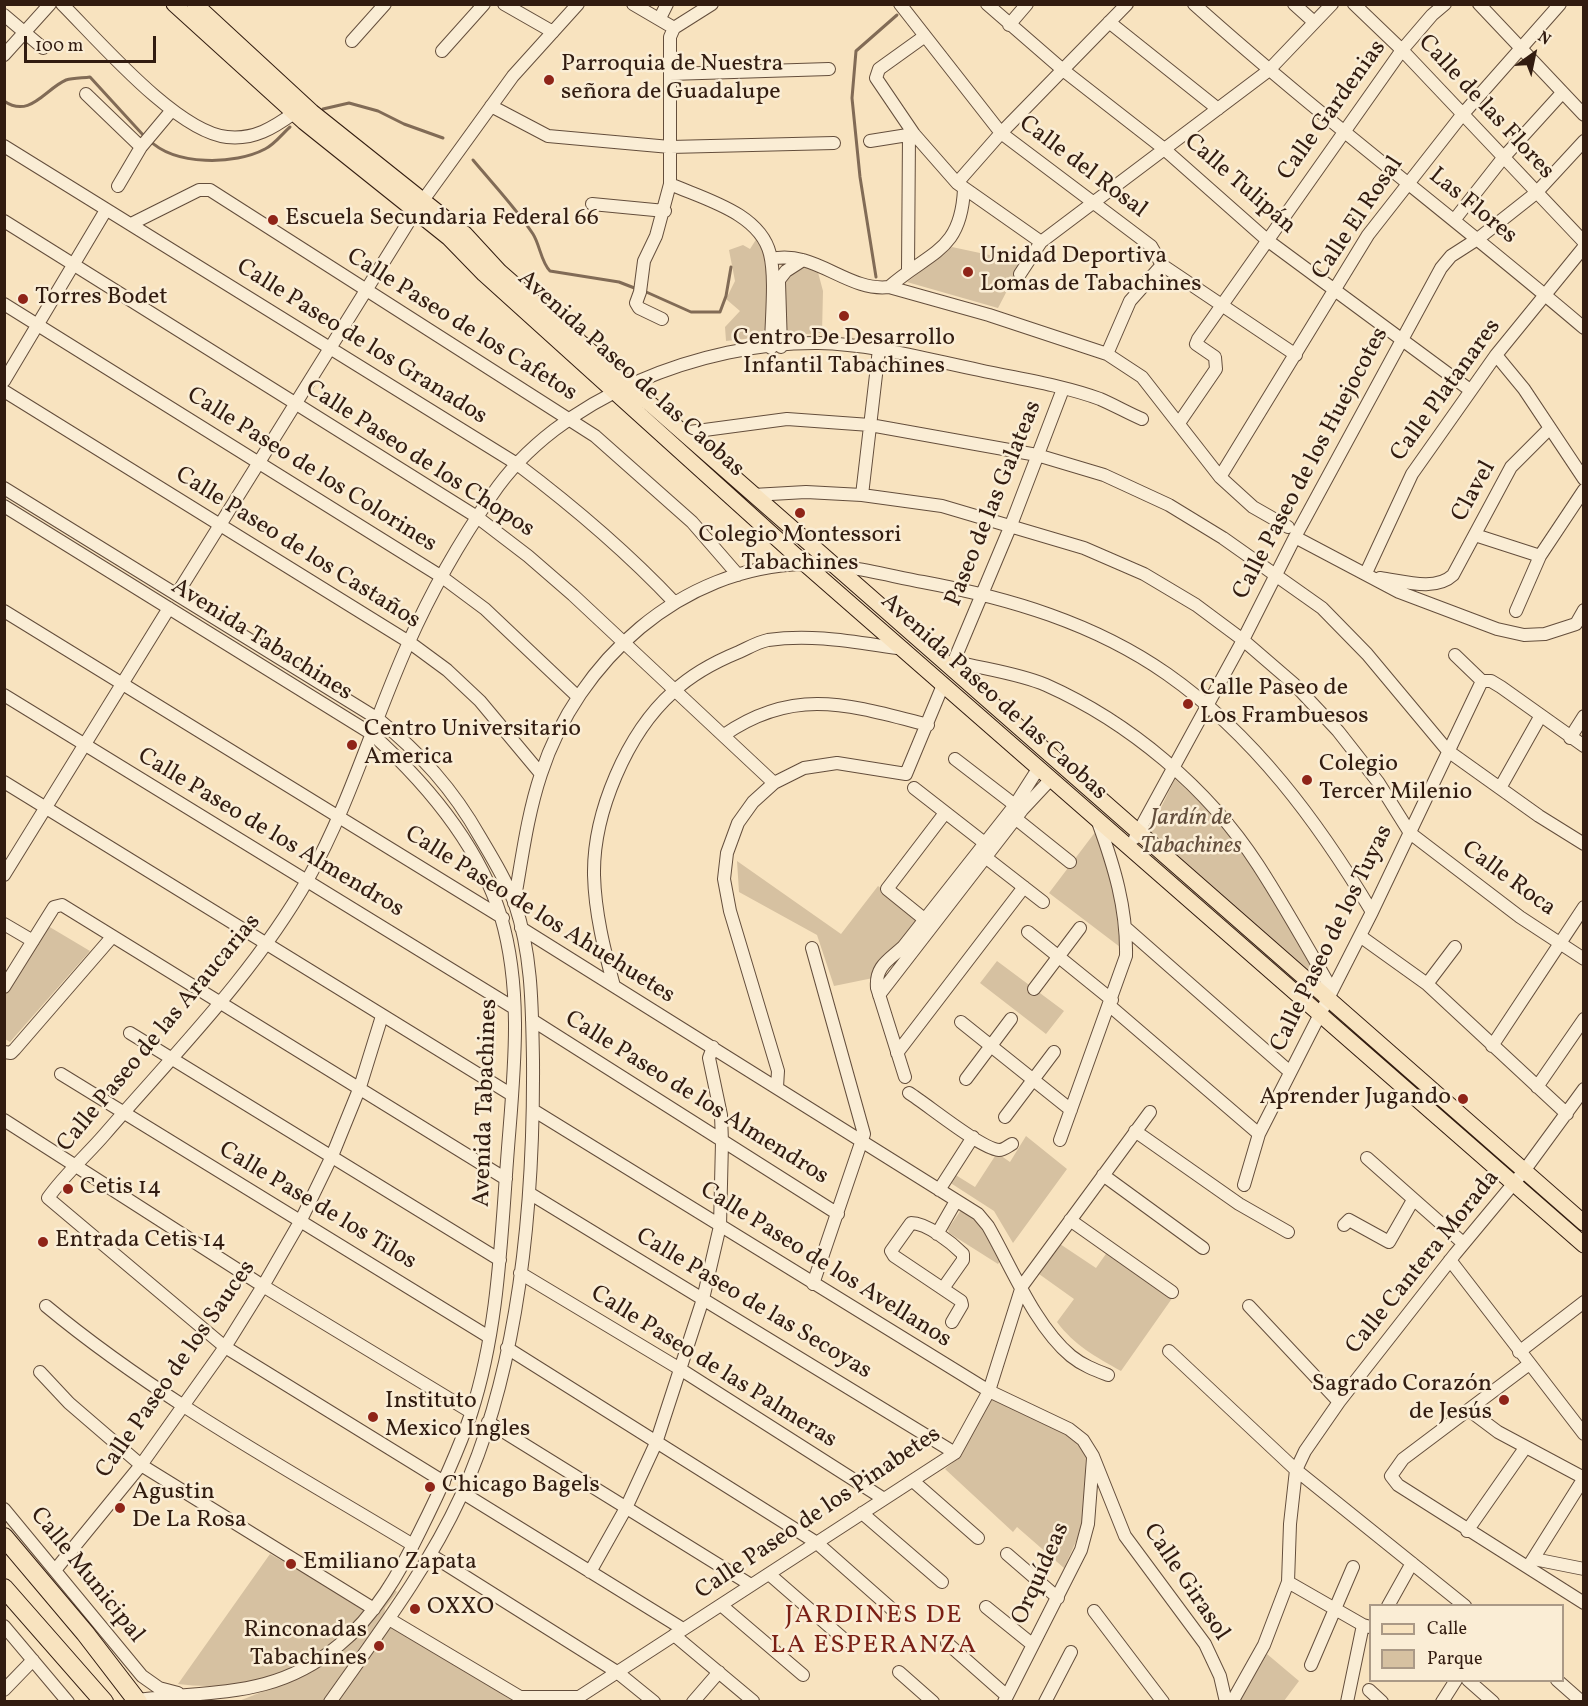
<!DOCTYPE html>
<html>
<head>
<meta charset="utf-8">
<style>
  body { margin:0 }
  #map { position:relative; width:1588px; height:1706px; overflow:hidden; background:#f8e3bf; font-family:Vollkorn,serif }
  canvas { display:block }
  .frame { position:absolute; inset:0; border:6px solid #321c10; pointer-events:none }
  .legend { position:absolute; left:1369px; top:1604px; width:195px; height:78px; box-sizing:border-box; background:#faedd5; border:2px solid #aa9986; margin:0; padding:8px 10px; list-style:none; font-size:18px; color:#321c10 }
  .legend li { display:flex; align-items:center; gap:12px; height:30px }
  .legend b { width:30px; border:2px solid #aa9986 }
  .north { position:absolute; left:1504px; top:24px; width:60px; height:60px; -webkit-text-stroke:4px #faedd5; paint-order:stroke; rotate:33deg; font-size:16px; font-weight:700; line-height:24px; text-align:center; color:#321c10 }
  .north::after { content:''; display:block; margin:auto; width:21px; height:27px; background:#321c10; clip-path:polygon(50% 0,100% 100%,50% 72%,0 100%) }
  .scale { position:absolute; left:24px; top:36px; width:132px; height:27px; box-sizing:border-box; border:3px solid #321c10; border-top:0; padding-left:8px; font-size:18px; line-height:21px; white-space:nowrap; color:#321c10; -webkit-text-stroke:4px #faedd5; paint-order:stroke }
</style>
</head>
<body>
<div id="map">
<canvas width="1588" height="1706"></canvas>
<div class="frame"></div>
<ul class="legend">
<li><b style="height:8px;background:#f8e3bf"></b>Calle</li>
<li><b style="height:16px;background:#d6c1a1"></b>Parque</li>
</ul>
<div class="north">N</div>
<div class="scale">100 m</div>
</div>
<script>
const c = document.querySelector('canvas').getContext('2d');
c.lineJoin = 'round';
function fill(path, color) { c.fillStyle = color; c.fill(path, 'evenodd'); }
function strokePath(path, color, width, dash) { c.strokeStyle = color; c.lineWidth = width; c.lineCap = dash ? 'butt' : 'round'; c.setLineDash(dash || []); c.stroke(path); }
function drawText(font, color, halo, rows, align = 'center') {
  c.font = font + ' Vollkorn,serif'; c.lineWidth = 5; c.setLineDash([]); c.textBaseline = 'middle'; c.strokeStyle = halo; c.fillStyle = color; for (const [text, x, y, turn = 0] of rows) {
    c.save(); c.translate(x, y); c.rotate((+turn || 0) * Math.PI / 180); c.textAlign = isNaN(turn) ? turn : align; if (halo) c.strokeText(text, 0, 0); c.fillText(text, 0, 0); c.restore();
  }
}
const green = new Path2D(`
  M757,238L766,251L768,332L762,337L726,341L725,327L740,311L726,299L735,281L729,250L743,245L750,249Z
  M952,247L1022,262L998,308L907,282Z
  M816,265L823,291L822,333L790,335L785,330L784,285L795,268Z
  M1175,779L1214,816L1254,865L1325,982L1322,989L1148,834Z
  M1096,831L1115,898L1120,947L1049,893Z
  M737,861L841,934L878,886L921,919C903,942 882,949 873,978L834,986L817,935L739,892Z
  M48,926L90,951L10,1042L5,1039L4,997Z
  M997,961L1064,1011L1046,1034L980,983Z
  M1026,1136L1067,1169L1013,1243L994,1211L949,1182L954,1174L975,1187L997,1153L1010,1162Z
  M961,1210L976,1216L1002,1258L998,1264L949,1233L948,1229Z
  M1060,1244L1096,1268L1108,1251L1173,1297L1121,1371C1096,1357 1074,1345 1057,1322L1074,1299L1039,1274Z
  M992,1397L1078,1438L1086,1455L1083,1526L1064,1568L1017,1527L1013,1532L945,1469L957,1459Z
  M270,1554L366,1608C320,1666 252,1694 178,1684Z
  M394,1589L397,1592L385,1608L384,1616L324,1701H239L299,1677Z
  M392,1624L513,1701L337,1702Z
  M1267,1654L1299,1681L1284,1701L1236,1702Z`);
const stream = new Path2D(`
  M909,5L910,4
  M4,101C30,119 45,89 66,80C73,78 83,78 90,77L144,136
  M323,109L349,103L378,111L404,124L443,138
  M149,140C175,166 235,165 265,149C274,145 282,134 290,127
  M473,160C493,184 516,208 533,234C540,245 541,262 550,271L619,282L637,289
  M876,277L860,177L852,98L856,51L897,15
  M644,291L691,312H720L726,296L731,267`);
const minor = new Path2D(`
  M62,4C99,41 177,132 227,137C254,140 273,128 294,113
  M504,4L553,32
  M633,4L674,28
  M900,4L1001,133L1151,246L1162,265L1296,355
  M987,4L1063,70L1163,148L1267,240L1470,390
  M1194,4C1320,117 1455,218 1584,328
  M1294,4L1314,22
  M1354,4L1402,50L1584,242
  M1479,4L1584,115
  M4,15L43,48
  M660,18L667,4
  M1109,22L1218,109
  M1009,25L1027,4
  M925,36L879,69L876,78L914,134L957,183L1041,242
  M352,41L385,4
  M442,51L484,4
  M4,55L50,4
  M670,74L829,69
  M86,94L141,147
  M491,106L548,136L670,147L834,143
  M870,141L914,134
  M4,146L517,464C574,507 626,551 675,603
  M957,183L1001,133L1127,4
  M670,184C704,199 760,213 770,254C776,278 771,322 771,348
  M118,186L141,147L172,110
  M592,204L665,211
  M1455,219L1503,158L1562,93
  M4,221L477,517L528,556L573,595L774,783
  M131,224L199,190H210L595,436L692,522L738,575
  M771,259C815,249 847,292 889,287L989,315L1107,354L1142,377L1220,477L1253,507L1288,527
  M908,270L909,135
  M1020,274L1041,242L1268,71L1332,4
  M779,280L786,271L803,260
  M779,282L781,347
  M889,287C930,251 961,252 964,189
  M4,304L442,577L485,609L578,697
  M662,319L639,308L636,303L640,292L644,261L656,236L670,184V37L674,28L712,4
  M1107,354L1130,301L1162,265
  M1496,355L1524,389L1584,479
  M4,381L106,210
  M4,391L409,642L447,670L480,701L541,774
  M1179,423L1216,369L1215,357L1196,344L1198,339L1402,50L1432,15L1445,4
  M682,433L787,419L870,425L1037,455L1104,475L1169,505L1223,538L1322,608L1367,654L1448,751L1539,816L1584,844
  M1220,477L1368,235L1462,115L1560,4
  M4,488L378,719C420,753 453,789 480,837C493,859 506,880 515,904C532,955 532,1006 533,1060C534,1200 520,1367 461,1496C427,1570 377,1635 330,1702
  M753,495L806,492L862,495L942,506L1084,548L1144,574L1196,605L1243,640L1294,684L1338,731L1378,782L1410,833L1520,917L1584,959
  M862,495L879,349
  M4,506L372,734C426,783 479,845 501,917C523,991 514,1072 508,1148C501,1236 499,1328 471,1414C457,1454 439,1493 420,1531C400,1572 375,1616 339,1645C272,1701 209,1689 131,1701
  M1475,535L1540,556
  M1295,537L1399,592L1497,629L1524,635L1545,634L1576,624
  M1366,573L1412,474L1496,355L1584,247
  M1380,578C1403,581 1435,592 1453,575L1511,467L1550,428
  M177,594L416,210L513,76L578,4
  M4,611L503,918
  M1516,611L1540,556L1584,490
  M1576,624L1584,610
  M1455,655L1482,681
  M953,661C983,669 1018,673 1046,685C1129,722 1208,788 1258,865C1284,905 1308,948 1332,990
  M951,668L1011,525L1063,389
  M1482,681H1491L1501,687L1584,746
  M4,695L514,1008
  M724,735C795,686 850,705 928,725
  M1570,738L1584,716
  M955,759L1020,809
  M4,782L512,1095
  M914,788L991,848
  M1500,788L1540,717
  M1010,814L1070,862
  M1135,838L1243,640L1295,537L1441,268L1451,256L1479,238L1536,193L1584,141
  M980,853L1043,902
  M4,875L169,608
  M514,903C522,859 527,816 541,774C578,661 681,567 804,564C843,563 885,575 923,582C1009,598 1094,623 1167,674C1254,735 1318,822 1372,912
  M929,923L887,889L945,813
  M4,924L33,941
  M521,928L978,1214L988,1226C1011,1266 1035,1326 1071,1356C1082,1365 1095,1370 1108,1375
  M1126,928L1290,1072
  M1028,932L1112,1000
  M1360,936L1427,984L1567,1114
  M812,948L864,1134L813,1284
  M1427,984L1455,947
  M614,986C604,949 595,913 594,875C593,813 627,733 673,692C691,675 717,661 739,652C748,648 758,642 768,640C814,633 859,643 904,649
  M4,987L54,907L62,905L506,1179
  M1034,989L1080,928
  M879,995L1022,810L1050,780
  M1110,1006L1259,1134
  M532,1020L838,1214
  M961,1022L1071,1110
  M130,1033L500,1260
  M1492,1046L1584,907
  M4,1052L11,1053L15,1049L112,937
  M897,1053L1024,887
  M61,1074L489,1337
  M905,1077L877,988C875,966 889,960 903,947L1015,805L1038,769
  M966,1079L1011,1019
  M777,1087L778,1071L730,911L724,879L727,853L738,823L753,802L774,783L804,768L837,763L906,774L943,685
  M1537,1087L1584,1019
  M909,1093C928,1105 980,1148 999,1150C1004,1150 1008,1146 1012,1144
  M533,1110L989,1391L1069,1429L1083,1440L1093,1456L1125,1536L1205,1644L1220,1676L1226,1702
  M1005,1117L1054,1052
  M4,1120L263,1286L471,1412
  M1135,1131L1239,1204L1288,1232
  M1060,1140L1126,956C1127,908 1114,866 1098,822
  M1367,1158L1463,1243
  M1103,1175L1203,1248
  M1244,1185L1259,1134L1372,912L1482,681
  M939,1190L973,1137
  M529,1193L955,1453
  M1070,1220L1172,1292
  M1344,1225L1349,1220L1389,1242L1413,1200
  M937,1234L956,1201
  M1450,1260L1584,1434
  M520,1273L680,1369L884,1499
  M944,1287L963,1260V1254C952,1243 927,1223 911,1223L891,1251L894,1256L961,1301L962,1305L952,1322
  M46,1306C158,1399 289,1470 413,1545
  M1249,1306L1339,1402
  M507,1348L817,1543L894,1611
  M1169,1351L1296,1470L1465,1606
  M1519,1352L1584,1302
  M1528,1365L1403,1459L1391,1476L1398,1485L1584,1603
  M40,1372L69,1403L141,1465L374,1609
  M1470,1411L1498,1432L1584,1478L1528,1567
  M488,1422L751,1585
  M913,1481L978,1538
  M444,1482L225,1347L48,1198C64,1175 87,1155 105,1134C176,1052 254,974 308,879C350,804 373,722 408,644C431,592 460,541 492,495C558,397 703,342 818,343C872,344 926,359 979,370C1019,379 1062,385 1100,399C1114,405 1128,413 1142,419
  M463,1493L683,1629
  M4,1509L142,1676L159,1688L178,1693
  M862,1513L942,1582
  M1467,1531L1525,1448
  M1007,1554L1058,1598
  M431,1555L617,1672L654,1702
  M1534,1559L1584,1569
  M56,1569L141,1465L225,1347L263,1286L301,1220L332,1156L360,1087L382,1016
  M590,1572L626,1508L656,1443L703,1299L720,1226L722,1142L721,1115L709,1058L713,1047
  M769,1574L846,1641
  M1288,1582L1363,1625L1370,1627
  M721,1605L803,1675
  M1388,1606L1412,1563
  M986,1607L1033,1645
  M1094,1611L1163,1702
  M389,1619L520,1697H579L955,1453L989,1391L1022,1286L1150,1112
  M4,1626L68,1702
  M674,1635L753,1701
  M947,1643L1007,1696
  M1311,1665L1353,1567
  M899,1672L933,1702
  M1468,1680L1493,1702
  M1557,1680L1582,1702
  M4,1690L33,1660
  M1369,1690L1382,1702
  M693,1702L719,1672
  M1004,1702L1081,1550L1088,1524L1093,1458
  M1045,1702L1071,1652
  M1232,1702L1264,1645L1288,1582L1290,1524L1296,1470L1305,1451L1339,1402L1455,1254L1524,1171L1584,1089
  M1347,1702L1363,1625
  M1442,1702L1456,1680`);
const major = new Path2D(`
  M174,4L304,122L449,238L484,274L805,564L1584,1245
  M195,4L312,112L465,234L500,272L1584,1223`);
const highway = new Path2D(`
  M4,1537L85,1633L138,1702
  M4,1588L104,1702`);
const markers = [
  [549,80,6,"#8f2418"],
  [273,220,6,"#8f2418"],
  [968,272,6,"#8f2418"],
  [23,299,6,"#8f2418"],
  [844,316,6,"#8f2418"],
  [800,513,6,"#8f2418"],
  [1188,704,6,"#8f2418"],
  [352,745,6,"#8f2418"],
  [1307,780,6,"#8f2418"],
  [1463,1099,6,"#8f2418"],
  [68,1189,6,"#8f2418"],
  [43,1242,6,"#8f2418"],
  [1504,1400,6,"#8f2418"],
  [373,1417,6,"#8f2418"],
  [430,1487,6,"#8f2418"],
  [120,1508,6,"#8f2418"],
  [291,1564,6,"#8f2418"],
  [415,1609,6,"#8f2418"],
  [379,1646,6,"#8f2418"]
];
const poiNames = [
  ["Parroquia de Nuestra",561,66],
  ["señora de Guadalupe",561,94],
  ["Escuela Secundaria Federal 66",285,220],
  ["Unidad Deportiva",980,258],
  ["Lomas de Tabachines",980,286],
  ["Torres Bodet",35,299],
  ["Centro De Desarrollo",844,340,"center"],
  ["Infantil Tabachines",844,368,"center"],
  ["Colegio Montessori",800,537,"center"],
  ["Tabachines",800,565,"center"],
  ["Calle Paseo de",1200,690],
  ["Los Frambuesos",1200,718],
  ["Centro Universitario",364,731],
  ["America",364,759],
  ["Colegio",1319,766],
  ["Tercer Milenio",1319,794],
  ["Aprender Jugando",1451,1099,"right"],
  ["Cetis 14",80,1189],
  ["Entrada Cetis 14",55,1242],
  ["Sagrado Corazón",1492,1386,"right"],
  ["de Jesús",1492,1414,"right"],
  ["Instituto",385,1403],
  ["Mexico Ingles",385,1431],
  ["Chicago Bagels",442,1487],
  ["Agustin",132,1494],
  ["De La Rosa",132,1522],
  ["Emiliano Zapata",303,1564],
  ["OXXO",427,1609],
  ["Rinconadas",367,1632,"right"],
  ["Tabachines",367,1660,"right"]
];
const streetNames = [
  ["Calle de las Flores",1485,108,47],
  ["Calle Gardenias",1333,111,-54],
  ["Calle del Rosal",1082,168,37],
  ["Calle Tulipán",1239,185,41],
  ["Las Flores",1472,207,39],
  ["Calle El Rosal",1359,219,-56],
  ["Calle Paseo de los Cafetos",461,326,32],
  ["Calle Paseo de los Granados",361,343,32],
  ["Avenida Paseo de las Caobas",630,375,42],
  ["Calle Platanares",1447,391,-54],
  ["Calle Paseo de los Chopos",419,460,33],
  ["Calle Paseo de los Huejocotes",1312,464,-62],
  ["Calle Paseo de los Colorines",311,471,32],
  ["Clavel",1475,492,-61],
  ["Paseo de las Galateas",995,504,-68],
  ["Calle Paseo de los Castaños",297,549,32],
  ["Avenida Tabachines",261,641,32],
  ["Avenida Paseo de las Caobas",993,698,42],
  ["Calle Paseo de los Almendros",270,834,31],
  ["Calle Roca",1508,880,36],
  ["Calle Paseo de los Ahuehuetes",539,916,32],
  ["Calle Paseo de los Tuyas",1333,939,-64],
  ["Calle Paseo de las Araucarias",160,1034,-50],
  ["Calle Paseo de los Almendros",696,1099,32],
  ["Avenida Tabachines",487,1103,-88],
  ["Calle Pase de los Tilos",317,1207,31],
  ["Calle Cantera Morada",1424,1263,-51],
  ["Calle Paseo de los Avellanos",825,1266,32],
  ["Calle Paseo de las Secoyas",753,1305,31],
  ["Calle Paseo de las Palmeras",713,1368,32],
  ["Calle Paseo de los Sauces",177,1370,-55],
  ["Calle Paseo de los Pinabetes",819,1514,-34],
  ["Orquídeas",1042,1574,-66],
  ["Calle Municipal",86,1576,51],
  ["Calle Girasol",1185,1583,56]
];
const parkNames = [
  ["Jardín de",1191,820],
  ["Tabachines",1191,848]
];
const neighbourhoodNames = [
  ["JARDINES DE",874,1617],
  ["LA ESPERANZA",874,1647]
];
fill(green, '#d6c1a1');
strokePath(stream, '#816b56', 3);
strokePath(minor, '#644e3c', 14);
strokePath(major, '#321c10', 17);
strokePath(highway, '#321c10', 20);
strokePath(minor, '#faedd5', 12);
strokePath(major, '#f8e3bf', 15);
strokePath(highway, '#f8e3bf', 18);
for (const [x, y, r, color] of markers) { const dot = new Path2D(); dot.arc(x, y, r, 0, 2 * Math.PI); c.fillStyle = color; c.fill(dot); strokePath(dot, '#faedd5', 2); }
drawText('24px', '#321c10', '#faedd5', poiNames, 'left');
drawText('24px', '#321c10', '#faedd5', streetNames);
drawText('italic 24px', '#634e3c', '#faedd5', parkNames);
c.letterSpacing = '1.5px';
drawText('26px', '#7a1f14', '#faedd5', neighbourhoodNames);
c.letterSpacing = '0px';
</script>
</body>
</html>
